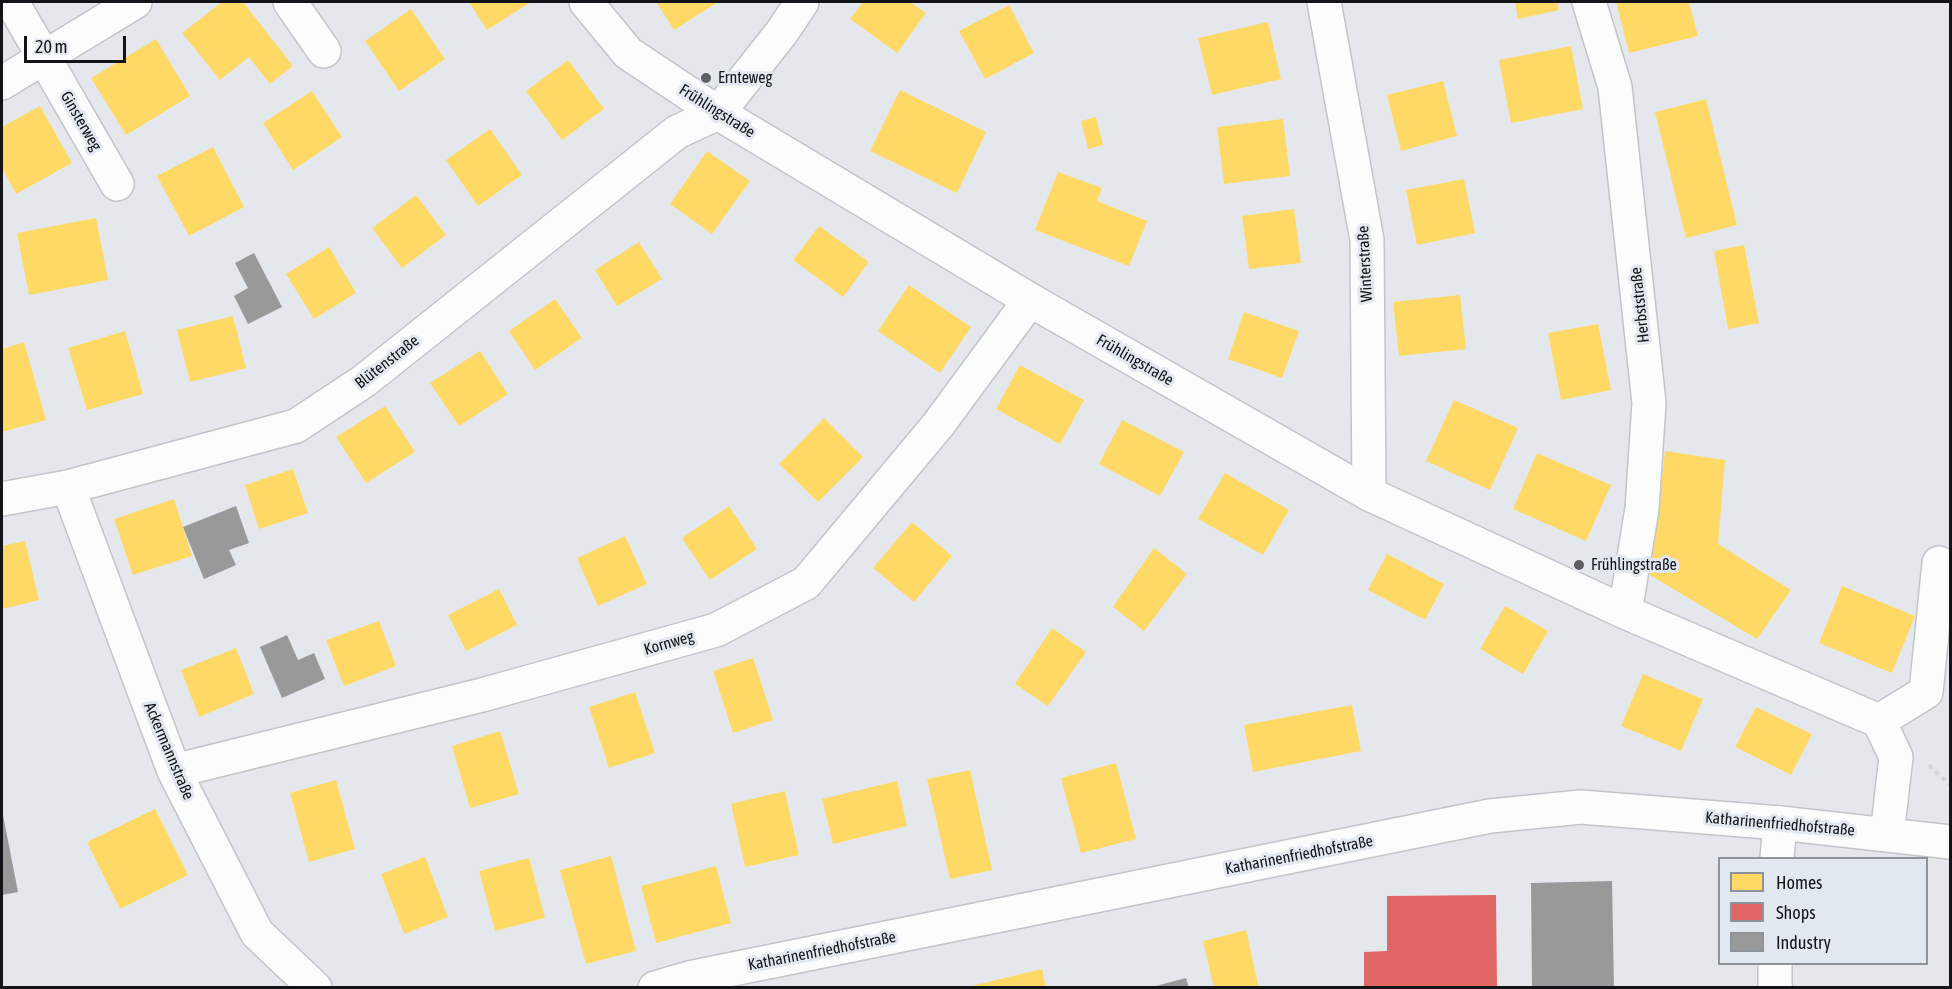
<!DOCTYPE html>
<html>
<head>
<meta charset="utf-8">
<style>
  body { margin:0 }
  #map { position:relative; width:1952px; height:989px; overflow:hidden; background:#e4e8ec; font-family:"Asap Condensed",sans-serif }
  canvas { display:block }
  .frame { position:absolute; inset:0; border:3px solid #121417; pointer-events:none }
  .legend { position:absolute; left:1718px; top:857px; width:210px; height:108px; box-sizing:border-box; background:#e1e8ef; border:2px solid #8e9399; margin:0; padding:8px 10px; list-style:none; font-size:18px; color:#121417 }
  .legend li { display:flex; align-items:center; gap:12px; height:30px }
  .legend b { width:30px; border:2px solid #8e9399 }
  .scale { position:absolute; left:24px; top:36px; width:102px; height:27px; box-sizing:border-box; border:3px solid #121417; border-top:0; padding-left:8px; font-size:18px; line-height:21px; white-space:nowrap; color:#121417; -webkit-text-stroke:4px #e1e8ef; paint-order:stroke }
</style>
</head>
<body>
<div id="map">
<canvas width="1952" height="989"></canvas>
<div class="frame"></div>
<ul class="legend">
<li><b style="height:16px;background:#ffd966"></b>Homes</li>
<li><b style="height:16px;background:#e06666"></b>Shops</li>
<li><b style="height:16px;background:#999"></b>Industry</li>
</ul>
<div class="scale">20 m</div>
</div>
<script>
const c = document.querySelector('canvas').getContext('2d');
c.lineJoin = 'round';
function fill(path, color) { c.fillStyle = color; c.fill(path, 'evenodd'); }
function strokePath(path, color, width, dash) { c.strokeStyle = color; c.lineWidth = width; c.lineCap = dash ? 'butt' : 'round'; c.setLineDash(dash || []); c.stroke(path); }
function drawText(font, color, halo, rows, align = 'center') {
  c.font = font + ' "Asap Condensed",sans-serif'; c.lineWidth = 6; c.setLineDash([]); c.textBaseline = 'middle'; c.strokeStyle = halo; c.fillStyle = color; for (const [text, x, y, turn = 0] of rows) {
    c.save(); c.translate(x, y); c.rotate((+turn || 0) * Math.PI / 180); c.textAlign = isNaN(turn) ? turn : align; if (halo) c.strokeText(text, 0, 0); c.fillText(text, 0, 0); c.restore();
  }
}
const homes = new Path2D(`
  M222,2H243L293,66L270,84L249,57L220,80L182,33Z
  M469,2H531L487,30Z
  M656,2H718L674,30Z
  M863,2H910L926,13L897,53L850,19Z
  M1515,2H1557L1559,10L1518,19Z
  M1616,2H1689L1698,36L1629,53Z
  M1009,5L1034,53L985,79L959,31Z
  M411,9L445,59L399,91L365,41Z
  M1268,22L1281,79L1212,95L1198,38Z
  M156,39L190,96L126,135L91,78Z
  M1571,46L1583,109L1511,123L1499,60Z
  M568,60L604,109L562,140L526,91Z
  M1443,81L1457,136L1401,151L1387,95Z
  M900,90L986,132L957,193L870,151Z
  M312,91L342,137L293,170L263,123Z
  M1706,99L1737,225L1686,238L1655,112Z
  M40,106L72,163L16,194L2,168V127Z
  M1096,117L1103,145L1088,149L1081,121Z
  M1283,119L1290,176L1224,184L1217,127Z
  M490,129L522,175L478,206L446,160Z
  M213,147L244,207L189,236L157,176Z
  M707,151L750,181L712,234L670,204Z
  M1058,172L1102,188L1097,201L1147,221L1129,266L1035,230Z
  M1464,179L1475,233L1417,245L1406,190Z
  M416,195L446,235L402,268L372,228Z
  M1294,209L1301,263L1249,269L1242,216Z
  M96,218L108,280L29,295L17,233Z
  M819,226L869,262L843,297L793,260Z
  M639,242L662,279L617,306L595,270Z
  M1744,245L1759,323L1728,329L1714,251Z
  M329,247L356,293L314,319L286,274Z
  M909,285L971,327L940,373L878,331Z
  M1460,295L1466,349L1399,356L1393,302Z
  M555,299L582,338L535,370L509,331Z
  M1244,312L1299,331L1282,378L1228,359Z
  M233,316L246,368L190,382L177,330Z
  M1598,324L1611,390L1561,400L1548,333Z
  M125,331L143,394L87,410L68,348Z
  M24,342L46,420L2,432V349Z
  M480,351L508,394L459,426L430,383Z
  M1020,365L1084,400L1060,444L996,409Z
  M1454,400L1518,428L1490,490L1426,461Z
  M385,406L415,452L366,483L336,437Z
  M824,418L863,457L818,502L779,464Z
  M1122,420L1184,452L1160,496L1099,464Z
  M1665,451L1725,460L1718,544L1791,590L1757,639L1650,575Z
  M1537,453L1611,485L1586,541L1513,509Z
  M293,469L308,513L259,529L245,485Z
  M1225,473L1289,510L1263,555L1198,519Z
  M174,499L192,556L133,575L114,519Z
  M729,506L757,549L710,580L682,538Z
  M912,522L952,556L914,602L873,568Z
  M625,536L647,584L598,606L577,558Z
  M25,541L39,600L2,609V546Z
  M1154,548L1187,574L1144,631L1113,607Z
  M1387,554L1444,584L1425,620L1368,590Z
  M1842,586L1915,616L1892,673L1819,643Z
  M499,589L517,625L466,651L448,615Z
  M1505,606L1548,631L1523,674L1480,649Z
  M379,621L396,666L344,686L326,640Z
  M1052,628L1086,652L1048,706L1015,684Z
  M236,648L254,694L199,717L181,670Z
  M753,658L773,720L733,733L713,671Z
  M1643,674L1703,699L1681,751L1621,726Z
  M635,692L655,753L609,768L589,707Z
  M1352,705L1361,751L1253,772L1244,725Z
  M1756,707L1812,734L1791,775L1735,747Z
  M500,731L519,794L470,808L452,746Z
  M1116,763L1136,839L1081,853L1061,778Z
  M970,770L992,870L950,879L927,779Z
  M336,780L355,849L309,862L290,793Z
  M897,781L907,826L833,844L822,799Z
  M785,791L799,855L745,867L731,804Z
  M155,809L188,875L120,909L87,842Z
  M611,856L636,951L586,964L560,870Z
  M425,857L448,917L404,934L381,874Z
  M529,858L545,918L495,931L479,871Z
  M716,866L731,923L656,943L641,886Z
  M1246,930L1259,988H1214L1203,941Z
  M1042,969L1046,988H967V987Z`);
const shops = new Path2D(`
  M1496,895L1497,988H1364V952L1387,951V896Z`);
const industry = new Path2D(`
  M254,253L282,307L248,324L234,296L248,288L235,263Z
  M236,506L249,543L229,550L236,565L204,579L183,527Z
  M287,635L298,660L314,653L325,679L282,698L260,647Z
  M2,810L18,892L2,895Z
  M1612,881L1614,988H1532L1531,883Z
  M1186,978L1189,988H1152V987Z`);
const path = new Path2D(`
  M1929,765L1950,785`);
const street = new Path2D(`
  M12,2L117,184
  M290,2L324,51
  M1324,2L1367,240L1369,494
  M1589,2L1615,87L1649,403L1642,509L1625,612
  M2,83L135,2
  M68,487L174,771L257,933L315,988
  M2,499L68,487L296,426L364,381L677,132L718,113L782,32L802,2
  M1879,721L1926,692L1939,563
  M174,771L482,695L716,630L806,583L938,425L1030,300
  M1777,858L1780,823
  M1775,988V964`);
const secondary = new Path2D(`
  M586,2L628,53L718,113L1030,300L1369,494L1625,612L1879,721L1896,757L1887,835
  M655,988L689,978L1490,816L1581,807L1780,823L1950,842`);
const markers = [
  [706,78,6,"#5c5e62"],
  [1579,565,6,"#5c5e62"]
];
const poiNames = [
  ["Ernteweg",718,78],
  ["Frühlingstraße",1591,565]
];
const streetNames = [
  ["Frühlingstraße",717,111,32],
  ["Ginsterweg",81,121,60],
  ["Winterstraße",1365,264,-93],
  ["Herbststraße",1640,305,-96],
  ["Frühlingstraße",1135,360,30],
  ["Blütenstraße",387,362,-38],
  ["Kornweg",669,643,-16],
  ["Ackermannstraße",169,751,67],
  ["Katharinenfriedhofstraße",1780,824,5],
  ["Katharinenfriedhofstraße",1299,855,-11],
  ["Katharinenfriedhofstraße",822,951,-11]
];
fill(homes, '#ffd966');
fill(shops, '#e06666');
fill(industry, '#999');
strokePath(street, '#c2c5c8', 36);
strokePath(secondary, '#c2c5c8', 36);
strokePath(path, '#d3d4d6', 4, [4.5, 4.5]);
strokePath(street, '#fbfcfc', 33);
strokePath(secondary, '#fbfcfc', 33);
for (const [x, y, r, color] of markers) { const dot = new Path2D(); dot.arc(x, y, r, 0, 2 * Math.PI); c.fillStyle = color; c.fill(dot); strokePath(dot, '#e1e8ef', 2); }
drawText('16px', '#121417', '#e1e8ef', poiNames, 'left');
drawText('16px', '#121417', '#e1e8ef', streetNames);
</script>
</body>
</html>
